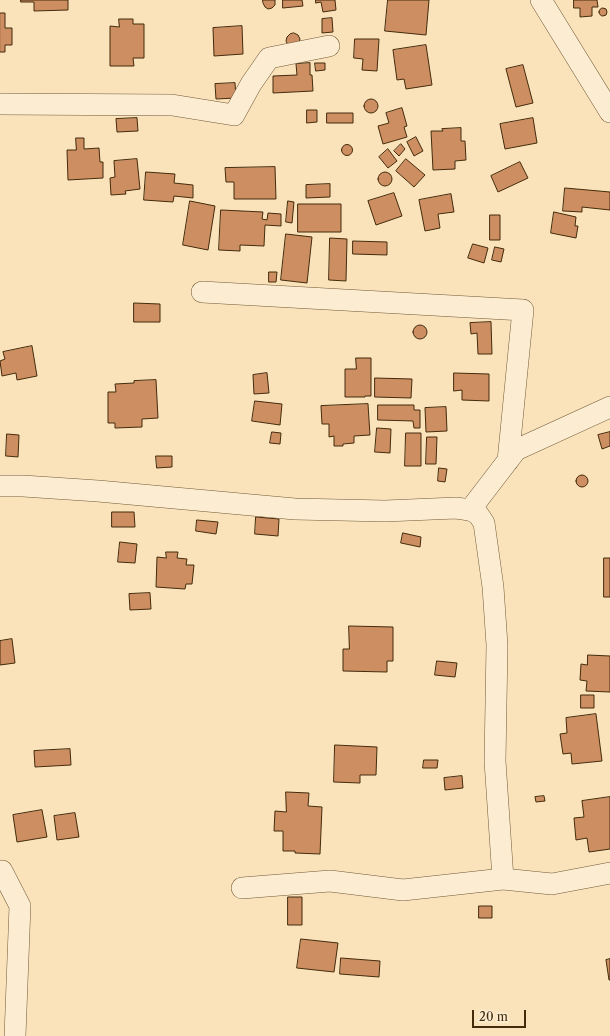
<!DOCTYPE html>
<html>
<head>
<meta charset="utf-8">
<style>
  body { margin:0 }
  #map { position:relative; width:610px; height:1036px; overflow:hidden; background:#fae3ba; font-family:"Libre Caslon Text",serif }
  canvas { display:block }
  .scale { position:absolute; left:472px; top:1010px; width:54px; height:18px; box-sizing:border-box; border:2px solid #432b0c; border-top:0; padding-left:5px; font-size:12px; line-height:14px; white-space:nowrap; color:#432b0c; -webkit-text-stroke:3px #fcedd2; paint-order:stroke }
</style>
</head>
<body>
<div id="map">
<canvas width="610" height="1036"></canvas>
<div class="scale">20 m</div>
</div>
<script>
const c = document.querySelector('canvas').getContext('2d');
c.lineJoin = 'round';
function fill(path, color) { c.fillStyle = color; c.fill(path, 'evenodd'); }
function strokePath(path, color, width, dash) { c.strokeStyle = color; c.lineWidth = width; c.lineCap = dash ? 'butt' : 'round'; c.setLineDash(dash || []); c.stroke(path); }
const building = new Path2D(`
  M21,0H68V10L34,11V2H21Z
  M263,0H275V5L272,8L268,9L265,7L263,3Z
  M283,0H302L303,6L283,8Z
  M316,0H335L336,10L323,12L321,2L316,3Z
  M388,0H429L426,35L385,31Z
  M574,0H597L598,7H592V16L580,17V8H574Z
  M599 12a4 4 0 1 1 8 0a4 4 0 1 1-8 0Z
  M0,13H5V28H12V45H5V52H0Z
  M332,18L333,32L322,33V19Z
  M119,19H133V24H144V58H133L134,66H110V26L119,27Z
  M242,26L243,54L214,56L213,28Z
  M294,33L298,35L300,39L299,43L288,45L286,41L287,37L290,34Z
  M355,39H379L377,71L362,70L363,59L354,58Z
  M426,45L432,85L406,89L404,79L397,80L393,50Z
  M310,63V75H312L313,91L273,93V76L297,75L296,64Z
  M315,63H325V70L316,71Z
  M523,65L533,103L516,107L506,69Z
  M235,83L236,98L216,99L215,84Z
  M364 106a7 7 0 1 1 14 0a7 7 0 1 1-14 0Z
  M402,108L407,126L404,127L407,137L383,144L378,126L389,123L386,113Z
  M307,110H317V122L307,123Z
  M327,113H353V123H327Z
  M137,118L138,131L117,132L116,119Z
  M533,118L537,143L505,149L500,124Z
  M461,128V141H465L466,160L455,161V169L433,170L431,131H443L442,129Z
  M416,137L423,151L414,156L407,142Z
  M76,138H84V149L99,148L100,162H103V178L68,180L67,150H76Z
  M401,144L405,149L399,156L394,151Z
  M341.5 150a5.5 5.5 0 1 1 11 0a5.5 5.5 0 1 1-11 0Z
  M388,149L397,161L388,168L379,157Z
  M137,159L140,189L125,191L126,194L111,195L110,178L115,177L114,161Z
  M406,159L425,175L414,187L396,171Z
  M520,162L528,178L498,192L491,176Z
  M275,167L276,199H234V182H226L225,168Z
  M146,172L175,174L174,183L193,185V198L174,196L173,202L144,200Z
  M378 179a7 7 0 1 1 14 0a7 7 0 1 1-14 0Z
  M330,184V197L306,198V185Z
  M565,188L610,192V210L582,207V212L563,211Z
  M394,193L402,216L376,225L368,201Z
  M451,194L454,212L438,214L440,228L425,231L419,200Z
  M190,201L215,206L208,250L183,245Z
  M288,201L294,202L292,223L286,222Z
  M298,204H341V232H298Z
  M221,210L263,212L262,219L267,220L268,213L281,214V226L265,225L264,246L240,245V251L219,250Z
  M554,212L576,217L575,226H578L576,238L551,233Z
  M490,215H500V240H490Z
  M286,234L312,237L307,283L281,280Z
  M330,238L347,239L346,281L329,280Z
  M353,241L387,242V255L353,254Z
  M473,244L488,248L484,263L468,258Z
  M495,247L504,249L501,262L492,260Z
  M269,272H277L276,282H269Z
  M134,303L160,304V322H134Z
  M491,322L492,354H478L477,333L471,334L470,323Z
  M413 332a7 7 0 1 1 14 0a7 7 0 1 1-14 0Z
  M32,346L37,376L17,380L16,373L2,376L0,361L5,359L3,352Z
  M356,358H371V396H365V397H345V369H356Z
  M267,373L269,393L254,394L253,375Z
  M454,373L489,374V401L462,400V390L454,391Z
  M375,378L412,379L411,398L375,397Z
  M156,380L158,418L142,419V427L115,428V423H108V392H116L115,384L134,383V381Z
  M255,401L282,404L280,425L252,421Z
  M368,404L370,435L354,436V443L343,444V446H334V436L329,437V424H322L321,406Z
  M378,405H414V410H420V428H414L413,421L378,420Z
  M446,407L447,431L426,432L425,408Z
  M377,428L391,429L390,453L375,452Z
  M272,432L281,433L280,444L270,443Z
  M610,432V446L602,449L598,435Z
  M406,433H421V466H405Z
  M7,434L19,435L18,457L6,456Z
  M427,437H437L436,464H426Z
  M156,456H172V467L157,468Z
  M439,468L447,469L445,482L438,481Z
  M576 481a6 6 0 1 1 12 0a6 6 0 1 1-12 0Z
  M112,512H134L135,527H112Z
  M256,517L279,519L278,536L255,534Z
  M197,520L218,522L216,534L196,531Z
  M403,533L421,537L420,547L401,543Z
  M120,542L137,544L135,563L118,562Z
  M166,552H178L177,558L187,559L186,565H194L192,584H186L185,589L156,587L157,557L166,558Z
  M604,558H610V597H604Z
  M150,593L151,609L130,610L129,594Z
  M349,626L393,627V661H387V672L343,671V649H349Z
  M12,639L15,663L0,665V641Z
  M588,655L610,656V692L586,691L587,681L580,680L581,664L587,665Z
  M437,661L457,663L455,677L435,675Z
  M581,695H594V708H581Z
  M596,714L602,761L572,764L571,753L563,754L560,734L567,733L566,718Z
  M335,745L377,747L376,775H360V783L334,782Z
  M70,749L71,765L35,767L34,751Z
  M424,760H438L437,768H423Z
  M462,776L463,788L445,790L444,778Z
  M286,792L309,793L308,806L322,807L320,854L295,853V851H283V831H274L275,811L286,812Z
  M544,796L545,801L536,802L535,797Z
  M610,797V849L589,852L587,838L576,840L574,818L584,817L582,801Z
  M42,810L47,837L17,842L13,815Z
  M75,813L79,837L57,840L54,816Z
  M288,897H302V925H288Z
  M479,906H492V918H479Z
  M301,939L338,943L334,972L297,968Z
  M341,958L380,961L379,977L340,974Z
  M610,959V980H609L606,960Z`);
const minor = new Path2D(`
  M541,0L610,112
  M0,104L172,105L234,115L251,84L269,58L329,46
  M202,292L523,310L508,461
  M0,486H23L98,491L295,509L385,511L456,508L470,510L478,514L484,523L493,587L497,645L495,761L503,879
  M470,510L516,450L610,407
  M0,871H2L20,906L15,1036
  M242,888L330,881L403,890L503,879L552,884L610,873`);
fill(building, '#cd8e62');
strokePath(building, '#432b0c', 1);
strokePath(minor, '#715938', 22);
strokePath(minor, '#fcedd2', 21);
</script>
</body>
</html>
